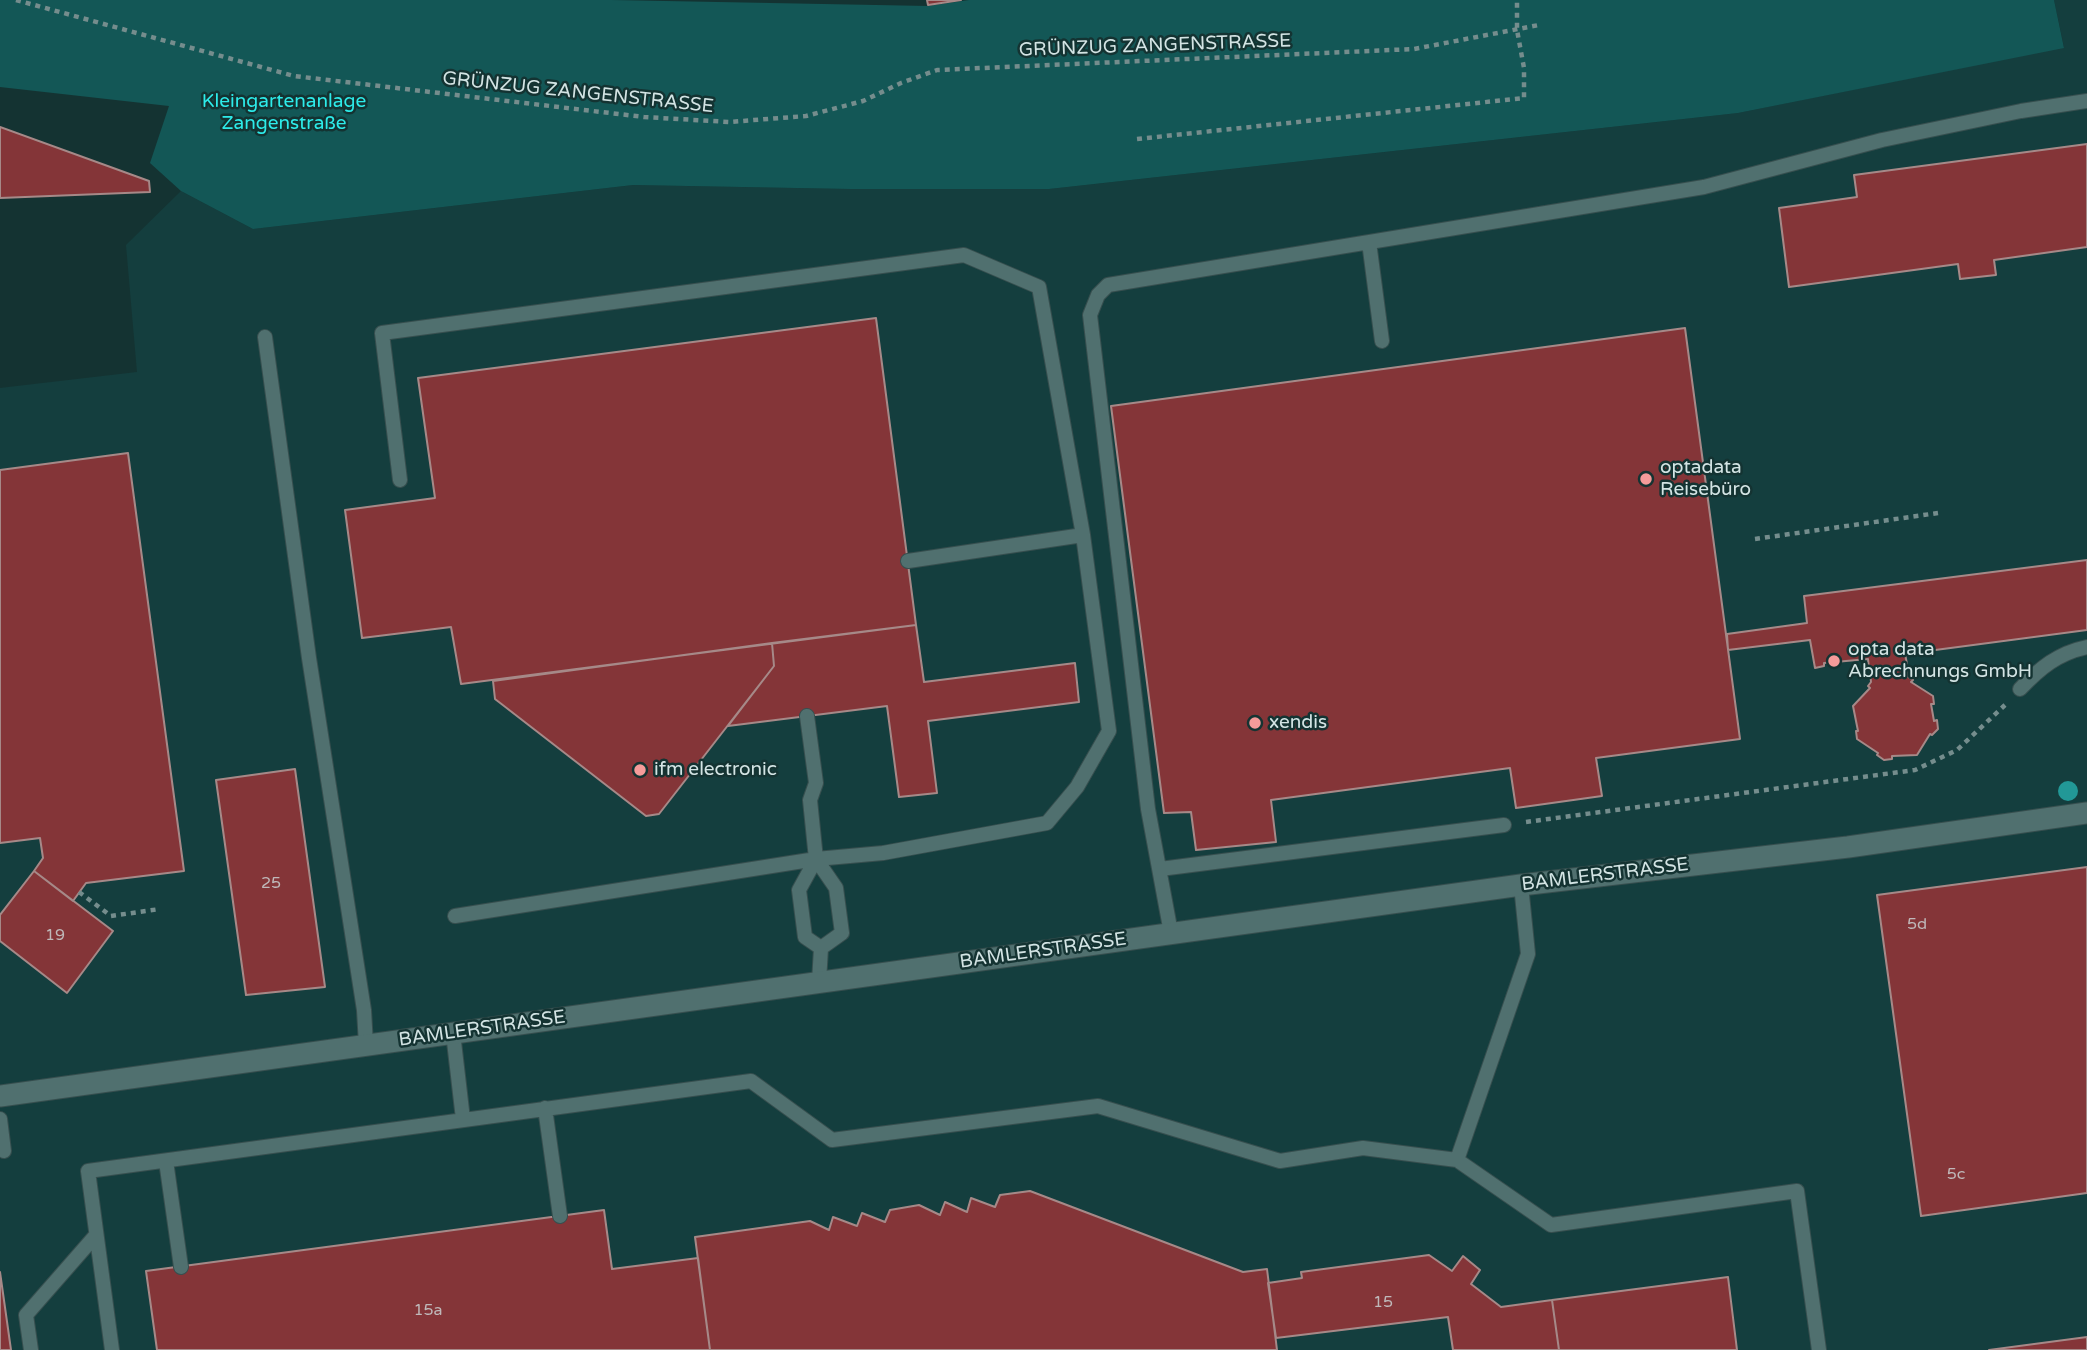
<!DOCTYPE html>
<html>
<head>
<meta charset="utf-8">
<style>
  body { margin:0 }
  canvas { display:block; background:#143332 }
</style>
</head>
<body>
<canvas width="2087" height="1350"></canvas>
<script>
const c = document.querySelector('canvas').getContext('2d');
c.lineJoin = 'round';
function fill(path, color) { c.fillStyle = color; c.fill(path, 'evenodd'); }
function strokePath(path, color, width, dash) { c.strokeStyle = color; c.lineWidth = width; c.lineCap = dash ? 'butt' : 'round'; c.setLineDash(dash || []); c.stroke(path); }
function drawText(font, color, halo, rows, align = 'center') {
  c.font = font + ' "Varela Round",sans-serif'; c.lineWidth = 5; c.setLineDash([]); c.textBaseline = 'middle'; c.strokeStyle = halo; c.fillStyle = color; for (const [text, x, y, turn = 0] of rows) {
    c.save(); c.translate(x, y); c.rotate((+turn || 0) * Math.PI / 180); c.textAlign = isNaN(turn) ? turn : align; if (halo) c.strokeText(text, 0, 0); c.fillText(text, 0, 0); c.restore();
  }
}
const built = new Path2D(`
  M2054,0H2087V1350H0V388L137,372L126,245L181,191L253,229L633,185L850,189H1049L1738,113L2064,47Z`);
const green = new Path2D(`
  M0,0H612L928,6L969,0H2054L2064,48L1738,113L1049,189H850L633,185L253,229L181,191L150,163L169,106L0,87Z`);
const building = new Path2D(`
  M927,0H961L928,5Z
  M0,127L149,181L150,192L0,198Z
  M2087,144V247L1994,260L1996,275L1960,279L1958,264L1789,287L1779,208L1857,197L1854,175Z
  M876,318L916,625L461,684L451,627L362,638L345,510L435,498L418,378Z
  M1685,328L1740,739L1596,758L1602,796L1516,808L1510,768L1271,800L1276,842L1196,850L1191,812L1164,813L1111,406Z
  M128,453L184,871L86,883L73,901L34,871L43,858L40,838L0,843V470Z
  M2087,560V630L1905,654L1907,664L1904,665L1905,668H1907L1908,677L1913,680L1911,682L1933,696L1934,704H1931L1934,721L1937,720L1938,729L1932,735L1930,734L1917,755L1892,756V759L1884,760L1877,755L1878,753L1857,739L1856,731H1858L1853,706L1870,688L1868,686L1871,682L1870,673H1873L1872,669H1869L1868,659L1824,663V666L1815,668L1810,640L1728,650L1727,634L1807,623L1804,596Z
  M916,625L924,682L1075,663L1079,702L928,721L937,793L899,797L887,706L728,726L774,666L772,643Z
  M772,643L774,666L659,814L646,816L495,699L493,681Z
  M295,769L325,987L246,995L216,780Z
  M2087,867V1193L1921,1216L1877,895Z
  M34,871L113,931L67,993L0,941V915Z
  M1030,1191L1243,1272L1267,1269L1277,1350H710L695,1237L810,1221L829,1230L833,1217L857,1226L862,1213L885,1222L890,1210L919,1205L940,1215L945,1202L967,1212L971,1198L995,1207L1000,1195Z
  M604,1210L612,1269L698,1258L710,1350H157L146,1271Z
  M1429,1255L1452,1271L1463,1256L1480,1270L1471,1284L1501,1307L1552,1300L1559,1350H1453L1448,1317L1276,1338L1268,1283L1302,1278L1301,1272Z
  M0,1272L11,1350H0Z
  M1728,1277L1737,1350H1559L1552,1300Z
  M2087,1337V1350H1989Z`);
const path = new Path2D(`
  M16,0L294,76L644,117L729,122L806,116L863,101L901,83L937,70L1414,49L1539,25
  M1137,139L1524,98V68L1517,30V0
  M1755,539L1938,513
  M1526,822L1915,770L1957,750L2005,705
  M79,892L111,916L160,909`);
const lane = new Path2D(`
  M1369,242L1382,341
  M265,337L309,658L364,1010L366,1045
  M400,480L382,333L964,255L1039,287L1083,535L1109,731L1077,787L1047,823L883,853L816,859L455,916
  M908,561L1083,535
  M2020,689C2040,668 2058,653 2087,647
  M807,716L816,783L810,800L816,859L836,888L842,933L821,948
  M816,859L799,890L805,937L821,948L819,982
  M1160,869L1504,825
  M1521,885L1528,954L1457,1160L1551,1225L1797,1191L1819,1350
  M1171,933L1148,809L1090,315L1098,295L1108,285L1704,187L1882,140L2021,111L2087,101
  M453,1033L463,1119
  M545,1108L560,1216
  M0,1119L4,1151
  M166,1161L181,1267
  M31,1350L26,1315L96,1235
  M112,1350L88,1171L751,1081L832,1140L1098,1106L1280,1161L1363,1148L1457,1160`);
const street = new Path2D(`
  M0,1096L1521,885L1848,847L2087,813`);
const trees = [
  [2068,791]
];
const markers = [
  [1646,479,7,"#f59b9a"],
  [1834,661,7,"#f59b9a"],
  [1255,723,7,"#f59b9a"],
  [640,770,7,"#f59b9a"]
];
const numberNames = [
  ["25",271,884],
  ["5d",1917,925],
  ["19",55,936],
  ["5c",1956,1175],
  ["15",1383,1303],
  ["15a",428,1311]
];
const streetNames = [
  ["GRÜNZUG ZANGENSTRASSE",1155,46,-2],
  ["GRÜNZUG ZANGENSTRASSE",578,93,6],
  ["BAMLERSTRASSE",1605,875,-7],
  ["BAMLERSTRASSE",1043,951,-8],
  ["BAMLERSTRASSE",482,1029,-8]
];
const parkNames = [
  ["Kleingartenanlage",284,102],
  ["Zangenstraße",284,124]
];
const poiNames = [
  ["optadata",1660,468],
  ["Reisebüro",1660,490],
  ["opta data",1848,650],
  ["Abrechnungs GmbH",1848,672],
  ["xendis",1269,723],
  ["ifm electronic",654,770]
];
fill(built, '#143e3e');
fill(green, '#135756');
fill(building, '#843538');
strokePath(building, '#a68988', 2);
strokePath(lane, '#374f4f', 16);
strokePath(street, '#374f4f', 23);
strokePath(path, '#758d8d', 4.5, [5, 5]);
strokePath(lane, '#50706f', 14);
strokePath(street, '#50706f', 21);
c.fillStyle = '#229897';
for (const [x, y] of trees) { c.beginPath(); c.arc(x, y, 10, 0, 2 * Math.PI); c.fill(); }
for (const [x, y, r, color] of markers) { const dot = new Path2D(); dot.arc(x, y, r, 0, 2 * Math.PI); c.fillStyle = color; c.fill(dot); strokePath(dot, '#143332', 2.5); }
drawText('16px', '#bfb8b9', null, numberNames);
drawText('19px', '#d3e4e4', '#143332', streetNames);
drawText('19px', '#2debe9', '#143332', parkNames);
drawText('19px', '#d3e4e4', '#143332', poiNames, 'left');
</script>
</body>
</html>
